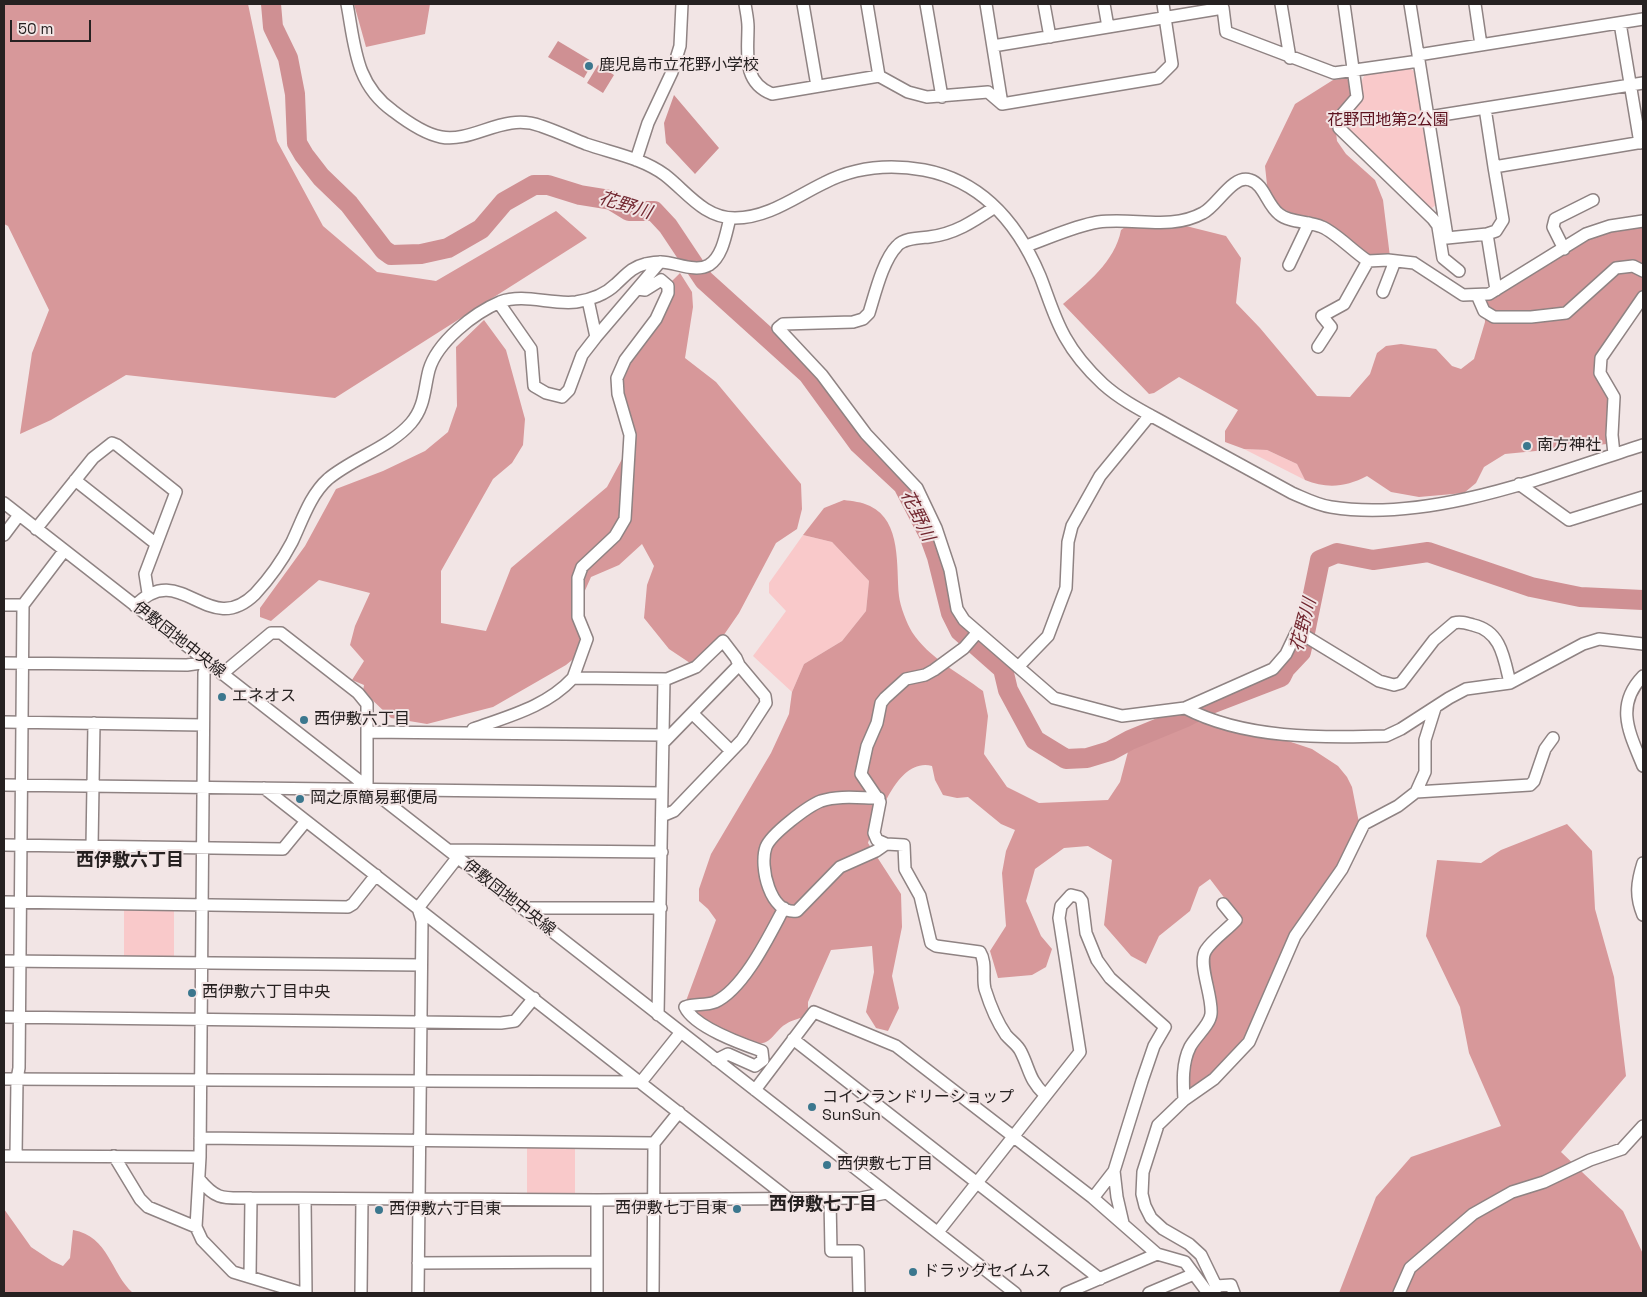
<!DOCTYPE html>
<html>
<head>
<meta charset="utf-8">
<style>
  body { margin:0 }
  #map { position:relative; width:1647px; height:1297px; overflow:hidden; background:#f2e5e5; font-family:"Space Grotesk",sans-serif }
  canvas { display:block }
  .frame { position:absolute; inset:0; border:5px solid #262121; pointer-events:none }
  .scale { position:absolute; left:10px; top:20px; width:81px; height:22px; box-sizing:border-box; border:2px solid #262121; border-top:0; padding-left:6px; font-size:15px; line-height:18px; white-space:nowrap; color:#262121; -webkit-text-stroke:4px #f2e5e5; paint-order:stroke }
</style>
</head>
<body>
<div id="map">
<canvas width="1647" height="1297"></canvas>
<div class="frame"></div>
<div class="scale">50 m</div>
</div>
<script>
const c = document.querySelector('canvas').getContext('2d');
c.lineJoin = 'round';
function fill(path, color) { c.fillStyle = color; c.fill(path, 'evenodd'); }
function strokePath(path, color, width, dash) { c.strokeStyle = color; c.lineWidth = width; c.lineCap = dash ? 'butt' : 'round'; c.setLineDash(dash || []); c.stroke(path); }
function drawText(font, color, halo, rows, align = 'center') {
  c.font = font + ' "Space Grotesk","Noto Sans JP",sans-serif'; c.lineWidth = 4; c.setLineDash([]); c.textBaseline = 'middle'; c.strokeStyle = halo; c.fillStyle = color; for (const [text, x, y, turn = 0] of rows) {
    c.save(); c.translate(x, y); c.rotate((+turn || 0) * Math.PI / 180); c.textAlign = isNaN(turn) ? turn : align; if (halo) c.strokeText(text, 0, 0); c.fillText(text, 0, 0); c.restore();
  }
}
const green = new Path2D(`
  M1408,67L1415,72L1436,205L1429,210L1343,126V119L1365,74Z
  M1244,449L1267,450L1297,464L1305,480Z
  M803,535L832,542L869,581L866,611L842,641L804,664L792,692L753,656L786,611L769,593V583Z
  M124,909L174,910V958H124Z
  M575,1145V1193H527V1146Z`);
const forest = new Path2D(`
  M4,4H248L277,141L323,226L377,272L436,281L556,211L587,238L335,398L126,375L51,420L20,434L32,353L49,310L8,226L4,224Z
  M354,4H430L425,34L366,47Z
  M1346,78L1352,83L1353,96L1334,115L1337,141L1346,154L1375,180L1383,200L1390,257L1370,255L1360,250L1317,220L1296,215L1279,207L1268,194L1265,166L1295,104L1333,80Z
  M1128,225L1161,229L1186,226L1226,236L1241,258L1236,303L1260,328L1317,396L1350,397L1370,374L1377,353L1386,346L1401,344L1436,349L1452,366L1461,369L1474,359L1485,322L1484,298L1497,296L1596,235L1643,226V306L1603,353L1600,379L1611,404L1607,444L1505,454L1484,467L1476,483L1464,493L1419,497L1391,492L1367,476C1346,487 1327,489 1305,480L1297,464L1267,450L1244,449L1225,442V431L1238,410L1179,377L1154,393L1149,394L1063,304C1086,284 1115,262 1121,230Z
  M680,273L692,292L693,307L685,358L716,382L801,484L802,509L797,529L776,543L739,613L719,642L697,661L690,663L669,649L644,618L647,585L654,566L642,544L619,565L591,577L579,604L583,651L566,665L493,707L427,724L391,718L363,691L364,685L352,680L364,661L350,645L355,626L370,593L319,580L271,621L260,617V608L305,546L336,489L383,471L425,451L448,432L457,406L456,347L484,320L506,350L525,419L523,445L512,463L493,479L441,571V623L486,631L511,568L607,487L636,433L624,399L622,376L636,354L671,282Z
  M844,500C852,501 862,502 870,506C902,521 896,567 899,596C900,606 907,624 912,632C929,658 959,673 983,691L988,716L984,754L1007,787L1039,803L1108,800L1120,782L1130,744L1161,723L1189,720L1213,725L1249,736L1288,741L1312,749L1338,766L1347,777L1352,787L1360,828L1340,865L1281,954L1247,1038L1226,1065L1190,1092C1172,1063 1218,1031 1216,1003C1215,986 1202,980 1208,955C1210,946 1232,925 1239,917L1210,879L1199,887L1190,911L1159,936L1146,964L1131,956L1104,925L1112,860L1088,846L1064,848L1035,869L1026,901L1041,936L1052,949L1046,967L1032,975L998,978L990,951L1006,926L1002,873L1006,851L1015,830L1001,824L968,797L957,798L943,795L935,780L932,766C897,757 878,819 868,843L901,894L902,927L892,976L899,1008L888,1031L876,1028L866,1012L874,972L872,946L831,950L808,1002V1016C801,1018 792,1020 786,1024C778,1028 774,1038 766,1042C744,1051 696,1019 686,1001L716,920L708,909L699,901V889L711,854L771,753L789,714L792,692L804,664L842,641L866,611L869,581L832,542L803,535L824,508Z
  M1567,824L1592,851L1595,909L1614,977L1626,1076L1561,1152L1623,1211L1643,1254V1293H1339L1376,1197L1411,1157L1501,1126L1469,1053L1460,1007L1426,936L1437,860L1481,863L1501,850Z
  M4,1209L31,1247L52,1261L63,1266L70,1258L73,1230C109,1236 111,1274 133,1293H4Z`);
const water = new Path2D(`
  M558,41L593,62L584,78L548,57Z
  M598,65L614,75L603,93L587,83Z
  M674,95L719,148L695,174L666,143L664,123Z`);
const river = new Path2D(`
  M271,4L273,27L288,58L295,94L297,143L304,155L321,177L349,204L384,250L391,255L421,254L448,248L481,229L504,202L534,185H548L580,195L611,200L629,211H654L668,226L704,280L808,374L859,444L903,485L929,535L937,557L951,613L960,631L1003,669L1008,690L1035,740L1066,759L1087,758L1110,751L1130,740L1186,717L1211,704L1281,677L1285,669L1301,652L1320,560L1337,553L1373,560L1428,552L1531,587L1580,597L1643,600`);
const minor = new Path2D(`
  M347,4C355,46 355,84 393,111C406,121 425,134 441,137C474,143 503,112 541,126C556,131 571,138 586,144C612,153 642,158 665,175C687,192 704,218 735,218C768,218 795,197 824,183C855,167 890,164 924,170C982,181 1018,224 1040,276C1048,296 1054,318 1065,337C1075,355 1088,370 1103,384C1124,403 1151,415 1175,429C1214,450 1253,472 1292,493C1304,498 1317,505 1331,507C1430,523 1549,475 1643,445
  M745,4C746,11 748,19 748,27C748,54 742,82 772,94L879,76L908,92L927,97L988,92L1002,104
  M803,4L817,86
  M867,4L879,76
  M926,4L942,97
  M986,4L1002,104
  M1044,4L1050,37
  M1104,4L1108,27
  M1281,4L1290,58
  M1344,4L1357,97L1339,118V128L1433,219L1447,238
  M1410,4L1447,236
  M1475,4L1481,45
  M1620,23L1640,143
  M993,46L1223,8L1226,32L1334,73L1419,61
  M1418,55L1643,19
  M1002,104L1158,78L1172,64L1163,4
  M1485,108L1494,167
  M1429,117L1643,83
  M636,160L648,123L672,72L680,46L682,4
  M995,207C974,221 955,234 929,237C919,238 904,238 897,246C883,260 875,294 869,313L863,319L853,322L783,324L778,328L822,375L866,434L917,488L936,528L950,570L957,609L964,620L1054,698L1122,716L1185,708L1273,669L1286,654L1297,631L1379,681L1394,685L1401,683L1434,640L1454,623C1460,621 1466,623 1473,625C1501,631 1504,658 1510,683
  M1438,227L1443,258L1459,271
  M1487,234L1496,290
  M1447,238L1487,234L1496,231L1503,220L1494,167L1643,142
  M1026,246C1049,238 1074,226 1098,222C1134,217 1170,231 1203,213C1217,206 1233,174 1250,180C1264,184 1267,205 1279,214C1290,223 1309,221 1322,227C1335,232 1355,253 1368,261L1388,260L1414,263L1463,295L1489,294L1586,234L1610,226L1643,221
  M1564,249L1553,227L1555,219L1593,200
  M1289,265L1309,223
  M1383,292L1395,261
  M1477,295L1484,311L1494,317H1531L1566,313L1616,268L1633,266L1643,271
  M499,303L531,349L534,386L546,393L562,397L569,390L582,355L596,337L588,300
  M596,337L660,262
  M1318,347L1331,327L1322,316L1344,304L1368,261
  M1614,454L1612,435L1614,397L1600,373L1601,358L1643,297
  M75,480L155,543
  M1519,484L1569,520L1643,497
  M4,503L1015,1293
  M36,529L93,458L112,443L117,445L176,492L145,574L148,593
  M4,535L19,515
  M4,605H23
  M135,606C181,558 208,640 255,594C269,579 282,561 292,542C302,521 310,495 328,479C353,458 389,448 411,423C425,407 424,389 429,370C437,342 474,313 500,302C524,293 551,305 576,302C590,300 606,294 616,284C626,275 632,267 645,264C650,263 656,262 661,262C675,262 695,273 709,265C723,256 726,233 730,218
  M977,633L964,648L934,670L925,675L906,679L885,698L881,703L877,723L867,746L861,774L880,802L874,833L877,840L886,844L904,845L905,869L920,896L931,943L936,946L980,952C987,963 982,977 985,989C990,1005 997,1022 1006,1035C1011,1041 1018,1045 1021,1052C1030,1070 1029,1080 1045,1095
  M4,663L187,665L208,662L204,673L200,1157L196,1227L202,1240L233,1272L302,1293
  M1018,667L1048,636L1066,588L1068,542L1072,526L1100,476L1150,415
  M222,674L271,633H281L358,693L367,704V732
  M1643,676C1614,706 1630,734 1643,766
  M573,678L587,639L578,617V578L582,567L615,536L625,519L630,435L618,394L617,378L625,360L656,319L668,293V286L661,280L645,290L637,289
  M1185,708C1244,739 1321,738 1386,736L1401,729L1449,698L1466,689L1510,683L1583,644L1599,639L1643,644
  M693,714L731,751
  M4,722L203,725
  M473,729C509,716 546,707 573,678L667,679L696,667L723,641L736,658L739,665
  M4,785L662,793
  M264,788L789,1199
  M367,789V732L663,735
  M1416,792L1530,785L1534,781L1545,749L1553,738
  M879,798C860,798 839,795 821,801C808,806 771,834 766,847C759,866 770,915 797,911L840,867L876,851L886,844
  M662,816L674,811L742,740L766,703L765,696L739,665L663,743
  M4,845L283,849L306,821
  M92,847L94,723
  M448,850L662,852
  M1643,863C1637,882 1635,896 1643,915
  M4,902L348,907L353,904L376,875
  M418,908L457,858
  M521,908H661
  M4,961L421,965
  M658,1015L664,679
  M4,1017L501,1023L515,1021L534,998
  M793,1039L1100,1279
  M716,1060L728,1054L755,1066L763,1060L762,1051C742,1044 694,1027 685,1007C695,1003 705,1006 715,1002C744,989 770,934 784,908
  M4,1079L641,1082L681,1032
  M755,1090L814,1012L896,1046L1093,1198L1157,1254L1185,1262L1208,1293
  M1184,1100C1183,1082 1182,1063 1190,1047C1195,1037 1210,1025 1211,1014C1213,996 1197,963 1206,950C1213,939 1227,930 1236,920L1223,904
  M200,1138L654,1143
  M4,1156L200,1157
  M16,1156L17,1079L19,1068L23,605L64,551
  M114,1156L140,1199L148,1207L196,1227
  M1114,1171L1117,1197L1123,1223
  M199,1179C217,1201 224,1198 251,1198L597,1200L861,1198L886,1193
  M305,1199L306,1293
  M830,1199L831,1251H858L859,1293
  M938,1232L1080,1052L1059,918L1061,906L1071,895L1079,897L1082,901L1086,933L1097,960L1110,978L1165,1027L1154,1046L1142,1081L1114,1171L1093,1198
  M418,1263L597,1262
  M250,1276L251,1198
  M1216,1286L1231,1285L1234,1293
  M361,1293L362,1199
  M418,1293L422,921L418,908
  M597,1293V1200
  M653,1293L654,1143L679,1112
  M1066,1293L1157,1254
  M1149,1293L1194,1274
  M1215,1293L1216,1286L1201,1255L1189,1244L1163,1229L1151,1218L1145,1206L1142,1194L1143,1172L1158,1125L1184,1100L1214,1079L1249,1042L1295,936L1342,869L1364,824L1398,806L1416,792L1425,772V740L1435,708
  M1399,1293L1410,1268L1473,1214L1512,1192L1544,1182L1590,1160L1622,1149L1643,1126`);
const markers = [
  [589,66,5,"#3b778e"],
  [1527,446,5,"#3b778e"],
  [222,697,5,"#3b778e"],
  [304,720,5,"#3b778e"],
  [300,799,5,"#3b778e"],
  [192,993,5,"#3b778e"],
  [812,1107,5,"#3b778e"],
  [827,1165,5,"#3b778e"],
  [737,1209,5,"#3b778e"],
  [379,1210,5,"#3b778e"],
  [913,1272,5,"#3b778e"]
];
const poiNames = [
  ["鹿児島市立花野小学校",599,66],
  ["南方神社",1537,446],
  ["エネオス",232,697],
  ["西伊敷六丁目",314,720],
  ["岡之原簡易郵便局",310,799],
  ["西伊敷六丁目中央",202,993],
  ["コインランドリーショップ",822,1098],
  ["SunSun",822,1116],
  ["西伊敷七丁目",837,1165],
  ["西伊敷七丁目東",727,1209,"right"],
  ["西伊敷六丁目東",389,1210],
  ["ドラッグセイムス",923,1272]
];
const parkNames = [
  ["花野団地第2公園",1388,121]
];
const streetNames = [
  ["伊敷団地中央線",179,640,38],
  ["伊敷団地中央線",509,898,38]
];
const waterNames = [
  ["花野川",625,206,17],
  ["花野川",917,516,64],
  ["花野川",1304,625,-75]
];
const neighbourhoodNames = [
  ["西伊敷六丁目",130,861],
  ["西伊敷七丁目",823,1205]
];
fill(green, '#f9c9ca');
fill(forest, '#d7989a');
fill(water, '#cf9093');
strokePath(river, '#cf9093', 20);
strokePath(minor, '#8f8383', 14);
strokePath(minor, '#fff', 11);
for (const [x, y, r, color] of markers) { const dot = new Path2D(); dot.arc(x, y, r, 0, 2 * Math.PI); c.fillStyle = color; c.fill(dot); strokePath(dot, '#f2e5e5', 2); }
drawText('16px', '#262121', '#f2e5e5', poiNames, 'left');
drawText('16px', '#5d111e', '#f2e5e5', parkNames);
drawText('16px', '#262121', '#f2e5e5', streetNames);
drawText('italic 18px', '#722730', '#f2e5e5', waterNames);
drawText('bold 18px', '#262121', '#f2e5e5', neighbourhoodNames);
</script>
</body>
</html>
